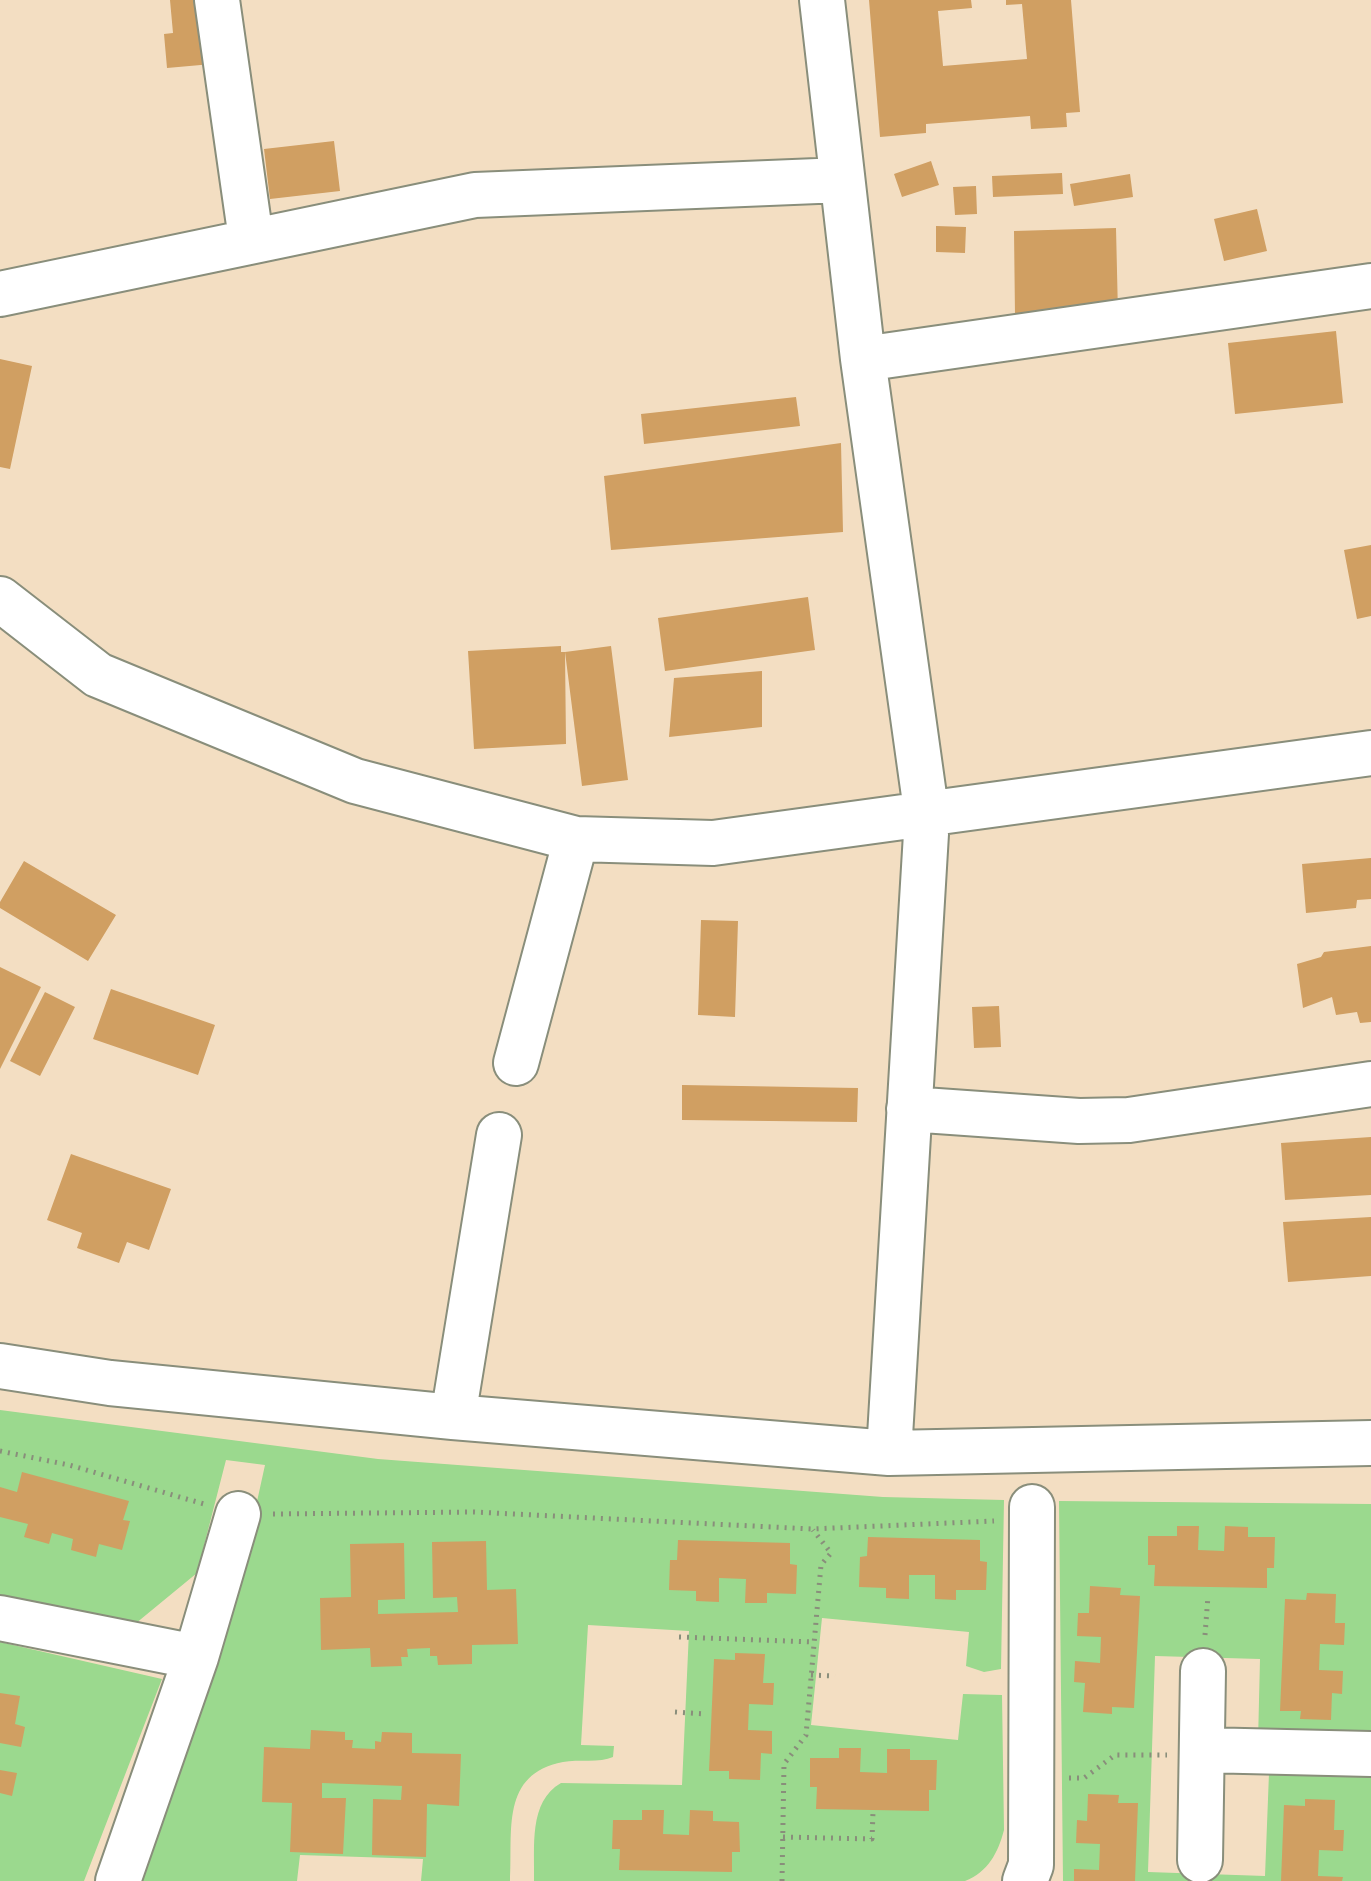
<!DOCTYPE html>
<html>
<head>
<meta charset="utf-8">
<style>
  body { margin:0 }
  canvas { display:block; background:#f3dec2 }
</style>
</head>
<body>
<canvas width="1371" height="1881"></canvas>
<script>
const c = document.querySelector('canvas').getContext('2d');
c.lineJoin = 'round';
function fill(path, color) { c.fillStyle = color; c.fill(path, 'evenodd'); }
function strokePath(path, color, width, dash) { c.strokeStyle = color; c.lineWidth = width; c.lineCap = dash ? 'butt' : 'round'; c.setLineDash(dash || []); c.stroke(path); }
const green = new Path2D(`
  M0,1410L378,1459L883,1497L1004,1500L1001,1669L984,1672L966,1666L969,1632L822,1618L811,1725L958,1740L963,1694L1002,1695L1004,1830C998,1853 988,1872 965,1881H534C535,1847 528,1802 561,1783L682,1785L689,1631L588,1625L581,1745L614,1746L613,1757C600,1763 578,1759 563,1762C500,1774 513,1831 510,1881H421L423,1859L300,1855L297,1881H136L249,1538L265,1465L226,1460L197,1573L135,1624L0,1599Z
  M1059,1501L1371,1504V1745L1258,1742L1260,1659L1155,1656L1148,1872L1265,1876L1269,1773H1371V1881H1063Z
  M0,1642L162,1679L84,1881H0Z`);
const building = new Path2D(`
  M170,0H206L212,64L167,68L164,34L173,33Z
  M869,0H971L972,8L938,11L943,66L1027,59L1022,4L1006,5V0H1071L1080,112L1066,113L1067,127L1031,129L1030,116L926,124V133L880,137Z
  M334,141L340,191L270,199L264,149Z
  M931,161L939,185L902,197L894,174Z
  M1062,173L1063,194L993,197L992,176Z
  M1130,174L1133,197L1074,206L1070,184Z
  M976,186L977,214L955,215L953,187Z
  M1257,209L1267,251L1224,261L1214,219Z
  M936,226L966,227L965,253L936,252Z
  M1116,228L1118,314L1015,316L1014,231Z
  M1336,331L1343,403L1235,414L1228,343Z
  M0,359L32,366L10,469L0,467Z
  M796,397L800,426L644,444L641,414Z
  M841,443L843,532L611,550L604,476Z
  M1371,545V616L1357,619L1344,550Z
  M808,597L815,650L665,671L658,618Z
  M561,646V652H565L566,744L474,749L468,651Z
  M611,646L628,780L582,786L565,652Z
  M762,671V727L669,737L674,678Z
  M1371,858V899L1357,900L1356,908L1306,913L1302,864Z
  M24,861L116,915L88,961L0,908V902Z
  M701,920L738,921L735,1017L698,1015Z
  M1371,946V1022L1360,1023L1357,1012L1336,1015L1332,997L1303,1008L1297,964L1321,957L1324,952Z
  M0,967L41,987L0,1069Z
  M111,989L215,1025L198,1075L93,1039Z
  M45,992L75,1007L40,1076L10,1061Z
  M999,1006L1001,1047L974,1048L972,1007Z
  M682,1085L858,1088L857,1122L682,1120Z
  M1371,1137V1195L1285,1200L1281,1143Z
  M71,1154L171,1189L149,1250L127,1242L119,1263L77,1248L82,1233L47,1220Z
  M1371,1217V1276L1288,1282L1283,1222Z
  M22,1472L129,1501L123,1520L130,1521L122,1550L99,1544L96,1557L71,1550L73,1539L52,1533L49,1544L24,1537L28,1524L0,1517V1487L17,1492Z
  M1177,1526H1199L1198,1550L1224,1551L1225,1526L1248,1527V1537H1275L1274,1568H1267V1588L1154,1586L1155,1565H1148V1536H1177Z
  M868,1537L980,1540V1561L987,1562L986,1590H956V1600L935,1599V1575H909V1599L886,1598V1588L859,1587L860,1557L867,1556Z
  M678,1540L790,1543V1564L797,1565L796,1594L767,1593V1603H745L746,1579L719,1578V1602L696,1601V1591L669,1590L670,1560H677Z
  M486,1541L487,1590L516,1589L518,1644L472,1645V1664L438,1665L437,1656H430V1648L407,1649L408,1657H401L402,1666L371,1667L370,1648L321,1650L320,1598L351,1597L350,1544L404,1543L405,1599L378,1600V1614L458,1612L457,1597L433,1598L432,1542Z
  M1090,1586L1121,1588L1120,1595L1140,1596L1134,1708L1112,1707V1714L1083,1712L1085,1683L1074,1682L1075,1661L1100,1663L1101,1637L1077,1636L1078,1613H1089Z
  M1307,1593L1336,1594L1335,1623H1345L1344,1645L1320,1644L1319,1670L1343,1671L1342,1694L1332,1693L1331,1720L1300,1719L1301,1711H1280L1285,1599L1306,1600Z
  M735,1653L765,1654L763,1683H774L773,1705L749,1704L748,1730L772,1731V1754L761,1753L760,1780L729,1779V1771H709L714,1659L735,1660Z
  M0,1693L20,1696L15,1724L25,1727L21,1747L0,1743Z
  M311,1730L345,1732V1740H353L352,1748L375,1749V1741L381,1742L382,1732L412,1733V1753L461,1754L459,1806L427,1804L426,1857L372,1855L373,1799L401,1800L402,1786L322,1783V1798H346L343,1854L290,1852L292,1803L262,1802L264,1747L310,1749Z
  M839,1748H861L860,1772L887,1773V1749H910V1760H937L936,1790H929V1811L816,1809L817,1787H810V1758H839Z
  M0,1770L17,1773L12,1796L0,1793Z
  M1088,1794L1119,1795L1118,1803H1138L1135,1881H1074V1869L1099,1870L1100,1844L1076,1843L1077,1820L1087,1821Z
  M1305,1799L1335,1800L1334,1830H1344L1343,1851L1319,1850L1318,1876L1343,1877L1342,1881H1281L1284,1805L1305,1806Z
  M642,1810H664L663,1834L689,1835L690,1810L713,1811V1821L739,1822L740,1852H732V1872L619,1870L620,1849H612L613,1820H642Z`);
const path = new Path2D(`
  M0,1451L69,1465L204,1504
  M273,1514L474,1512L812,1529L994,1521
  M1205,1635L1208,1596
  M679,1637L814,1642
  M811,1675L835,1676
  M675,1712L706,1714
  M1069,1778H1084L1115,1755H1167
  M783,1837L872,1839L873,1812
  M782,1881L784,1764L806,1735L821,1565L831,1553L813,1530`);
const minor = new Path2D(`
  M217,0L251,239
  M822,0L863,359L927,817L889,1453
  M0,294L475,195L842,180
  M863,359L1371,286
  M0,599L98,675L355,781L576,839L713,843L1371,753
  M516,1063L576,839
  M909,1109L1079,1121L1129,1120L1371,1084
  M0,1366L110,1383L453,1417L889,1453L1371,1443
  M453,1417L499,1135
  M0,1618L196,1657
  M1202,1750L1371,1754
  M1200,1860L1203,1671
  M118,1881L196,1657L238,1514
  M1025,1881L1031,1865L1032,1507`);
fill(green, '#9bd98e');
fill(building, '#d09f62');
strokePath(minor, '#898e7b', 48);
strokePath(path, '#898e7b', 5, [2, 6]);
strokePath(minor, '#fff', 44);
</script>
</body>
</html>
